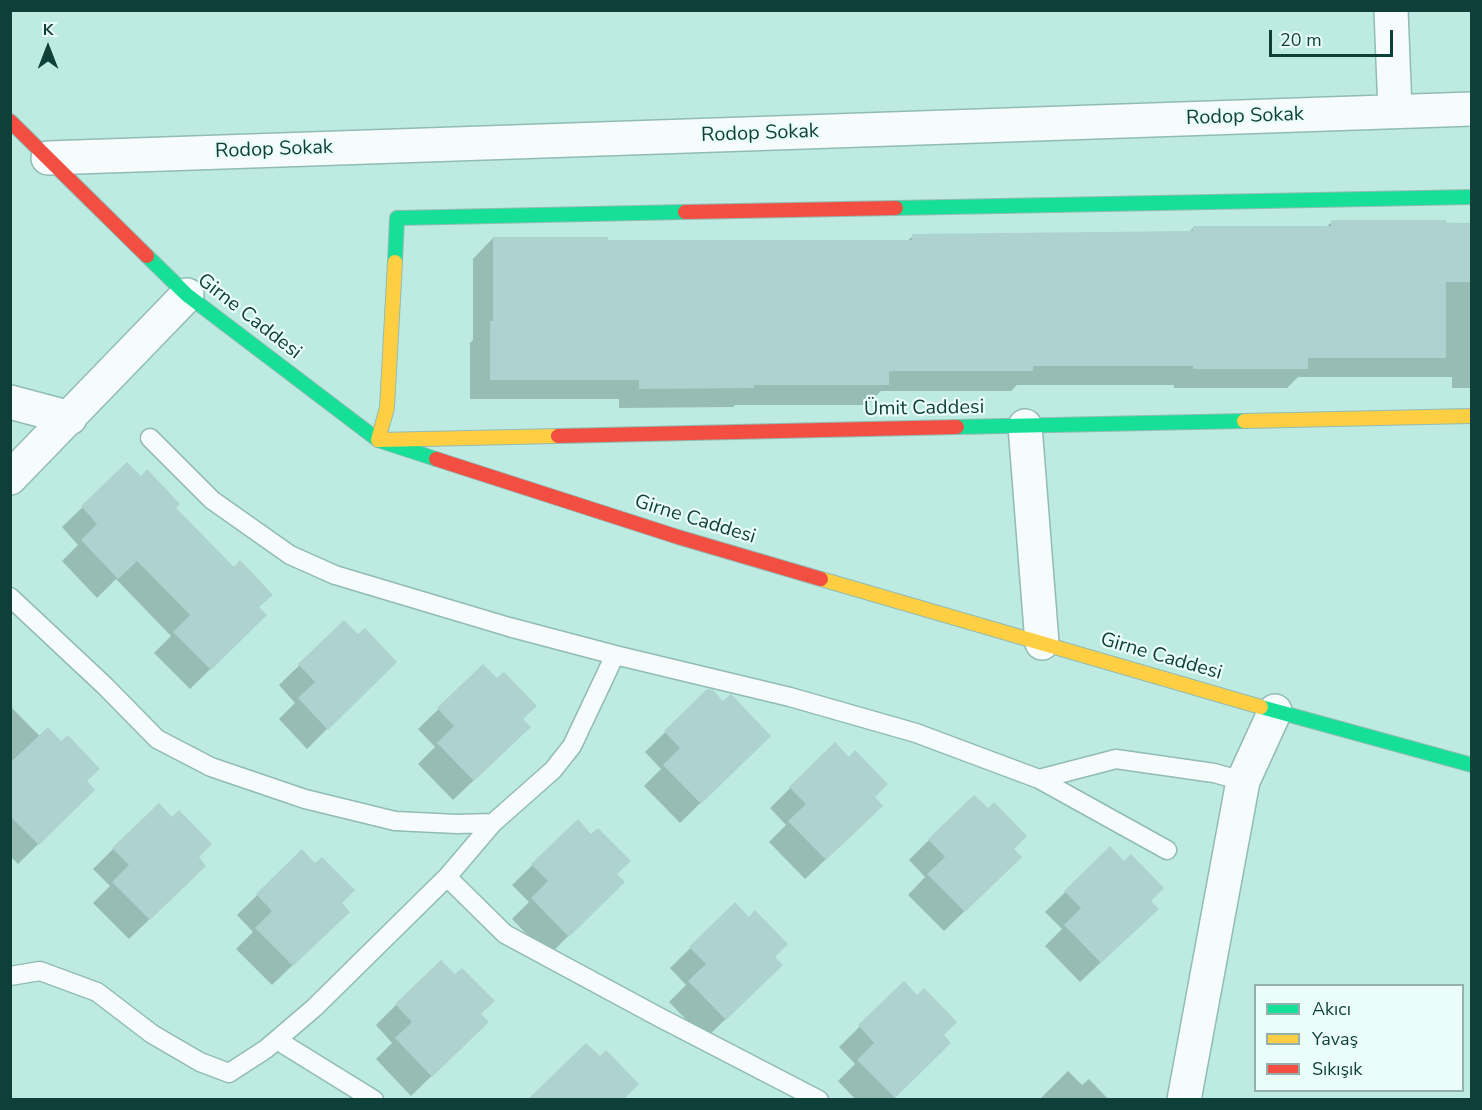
<!DOCTYPE html>
<html>
<head>
<meta charset="utf-8">
<style>
  body { margin:0 }
  #map { position:relative; width:1482px; height:1110px; overflow:hidden; background:#bdebe2; font-family:"Nunito Sans",sans-serif }
  canvas { display:block }
  .frame { position:absolute; inset:0; border:12px solid #0e3f38; pointer-events:none }
  .legend { position:absolute; left:1254px; top:984px; width:210px; height:108px; box-sizing:border-box; background:#eafdf9; border:2px solid #92b1ac; margin:0; padding:8px 10px; list-style:none; font-size:18px; color:#0e3f38 }
  .legend li { display:flex; align-items:center; gap:12px; height:30px }
  .legend b { width:30px; border:2px solid #92b1ac }
  .north { position:absolute; left:18px; top:18px; width:60px; height:60px; -webkit-text-stroke:4px #eafdf9; paint-order:stroke; rotate:0deg; font-size:16px; font-weight:700; line-height:24px; text-align:center; color:#0e3f38 }
  .north::after { content:''; display:block; margin:auto; width:21px; height:27px; background:#0e3f38; clip-path:polygon(50% 0,100% 100%,50% 72%,0 100%) }
  .scale { position:absolute; left:1269px; top:30px; width:124px; height:27px; box-sizing:border-box; border:3px solid #0e3f38; border-top:0; padding-left:8px; font-size:18px; line-height:21px; white-space:nowrap; color:#0e3f38; -webkit-text-stroke:4px #eafdf9; paint-order:stroke }
</style>
</head>
<body>
<div id="map">
<canvas width="1482" height="1110"></canvas>
<div class="frame"></div>
<ul class="legend">
<li><b style="height:8px;background:#16e098"></b>Akıcı</li>
<li><b style="height:8px;background:#ffcf43"></b>Yavaş</li>
<li><b style="height:8px;background:#f24e42"></b>Sıkışık</li>
</ul>
<div class="north">K</div>
<div class="scale">20 m</div>
</div>
<script>
const c = document.querySelector('canvas').getContext('2d');
c.lineJoin = 'round';
function fill(path, color) { c.fillStyle = color; c.fill(path, 'evenodd'); }
function strokePath(path, color, width, dash) { c.strokeStyle = color; c.lineWidth = width; c.lineCap = dash ? 'butt' : 'round'; c.setLineDash(dash || []); c.stroke(path); }
function drawText(font, color, halo, rows, align = 'center') {
  c.font = font + ' "Nunito Sans",sans-serif'; c.lineWidth = 4.5; c.setLineDash([]); c.textBaseline = 'middle'; c.strokeStyle = halo; c.fillStyle = color; for (const [text, x, y, turn = 0] of rows) {
    c.save(); c.translate(x, y); c.rotate((+turn || 0) * Math.PI / 180); c.textAlign = isNaN(turn) ? turn : align; if (halo) c.strokeText(text, 0, 0); c.fillText(text, 0, 0); c.restore();
  }
}
const shadow = new Path2D(`
  M1332,222L1472,223V388H1452V377H1298L1287,388H1174V385H1017L1011,391H881L867,405H735L733,407L619,408V399H470V343L473,340V259L493,238L606,241H907L913,236L1188,233L1194,227H1326Z
  M127,464L174,508L265,615L190,689L154,653L171,636L116,579L97,598L62,561L78,545L62,527Z
  M344,622L358,636L395,661L307,749L279,719L295,703L279,685Z
  M483,666L497,680L521,719L509,747L453,800L418,764L435,747L418,729Z
  M708,690L769,736L680,823L644,786L661,769L645,752Z
  M10,706L93,790L18,864L10,856Z
  M835,744L873,797L861,826L805,879L769,842L786,825L770,808Z
  M578,821L616,875L623,882L548,956L512,919L529,902L512,885Z
  M929,840L1012,849L1000,877L944,931L908,895L925,877L909,860Z
  M1110,848L1149,901L1136,929L1080,982L1045,946L1062,929L1045,912Z
  M113,849L196,857L184,886L129,939L93,903L110,886L93,869Z
  M302,851L340,904L327,932L272,985L236,949L253,932L237,915Z
  M735,904L773,957L761,985L705,1039L669,1002L686,985L670,968Z
  M455,976L479,1015L487,1022L411,1096L376,1059L392,1043L376,1025L396,1005Z
  M904,983L942,1035L929,1063L892,1100H856L838,1081L855,1064L839,1047Z
  M1068,1071L1082,1085L1089,1079L1109,1100H1039Z`);
const building = new Path2D(`
  M1331,220H1446V223H1472V282H1446V358H1308V369H1193V366H1033V371H889V385H754V388L639,389V380H490V321H493V237H608V240H912V234L1193,231V226H1331Z
  M127,462L141,476L147,469L180,504L176,508L234,567L240,560L273,595L259,607L267,615L211,670L173,632L190,615L137,561L118,579L81,540L97,524L81,506Z
  M344,620L358,634L365,628L397,662L328,730L298,698L315,682L298,664Z
  M483,664L497,678L504,672L537,706L523,719L531,727L474,781L437,743L454,726L437,708Z
  M707,689L713,690L723,701L731,694L771,736L701,804L663,765L680,748L664,731Z
  M48,727L61,741L68,735L100,769L87,781L95,790L39,845L10,816V763Z
  M835,742L849,757L855,750L888,784L875,797L883,806L826,860L788,821L806,804L789,787Z
  M974,795L988,808L994,802L1027,836L1014,849L1022,857L965,912L927,874L945,857L928,839Z
  M159,803L172,817L179,810L212,844L199,857L206,866L150,920L112,882L129,865L112,848Z
  M578,819L591,834L598,828L631,861L617,874L625,882L569,937L531,898L548,881L531,864Z
  M1110,846L1124,861L1131,854L1164,888L1151,901L1159,909L1101,963L1064,925L1081,908L1064,891Z
  M302,849L315,863L322,857L355,890L342,903L350,912L293,966L255,928L272,911L256,894Z
  M735,902L749,917L755,910L788,944L775,957L783,965L726,1020L688,981L706,964L689,947Z
  M441,960L455,974L462,968L495,1001L481,1014L489,1022L432,1077L395,1038L412,1022L395,1004Z
  M904,981L917,995L924,988L957,1022L944,1035L951,1043L895,1098L857,1060L874,1043L858,1025Z
  M586,1043L600,1056L606,1050L639,1084L623,1100H527Z`);
const lane = new Path2D(`
  M150,438L212,500L290,555L335,575L509,627L615,655
  M10,597L105,686L157,739L211,767L305,799L395,821L457,824L493,823L553,770L572,746L615,655L790,697L916,733L1039,779L1167,850
  M1039,779L1116,759L1214,773L1243,781
  M447,877L505,934L657,1016L819,1100
  M10,976L40,971L97,992L152,1034L200,1062L229,1073L266,1049L314,1008L447,877L493,823
  M277,1040L374,1100`);
const street = new Path2D(`
  M1391,10L1395,111
  M48,158L1472,109
  M10,402L70,418
  M1025,426L1042,643
  M10,478L187,295
  M1184,1100L1243,781L1275,711`);
const fast = new Path2D(`
  M896,208L1472,197
  M147,256L187,295L378,440L436,459
  M395,262L397,218L685,212
  M957,427L1244,421
  M1261,707L1472,765`);
const slow = new Path2D(`
  M395,262L387,408L378,440L558,436
  M1244,421L1472,416
  M821,579L1261,707`);
const jam = new Path2D(`
  M10,121L147,256
  M685,212L896,208
  M558,436L957,427
  M436,459L678,537L821,579`);
const streetNames = [
  ["Rodop Sokak",1245,117,-2],
  ["Rodop Sokak",760,134,-2],
  ["Rodop Sokak",274,150,-2],
  ["Girne Caddesi",249,317,38],
  ["Ümit Caddesi",924,409,-1],
  ["Girne Caddesi",695,520,17],
  ["Girne Caddesi",1161,657,16]
];
fill(shadow, '#0003');
fill(building, '#add2cf');
strokePath(lane, '#91bbb4', 21);
strokePath(street, '#91bbb4', 36);
strokePath(fast, '#91bbb4', 16);
strokePath(slow, '#91bbb4', 16);
strokePath(jam, '#91bbb4', 16);
strokePath(lane, '#f5fcfb', 18);
strokePath(street, '#f5fcfb', 33);
strokePath(fast, '#16e098', 14);
strokePath(slow, '#ffcf43', 14);
strokePath(jam, '#f24e42', 14);
drawText('20px', '#0e3f38', '#eafdf9', streetNames);
</script>
</body>
</html>
